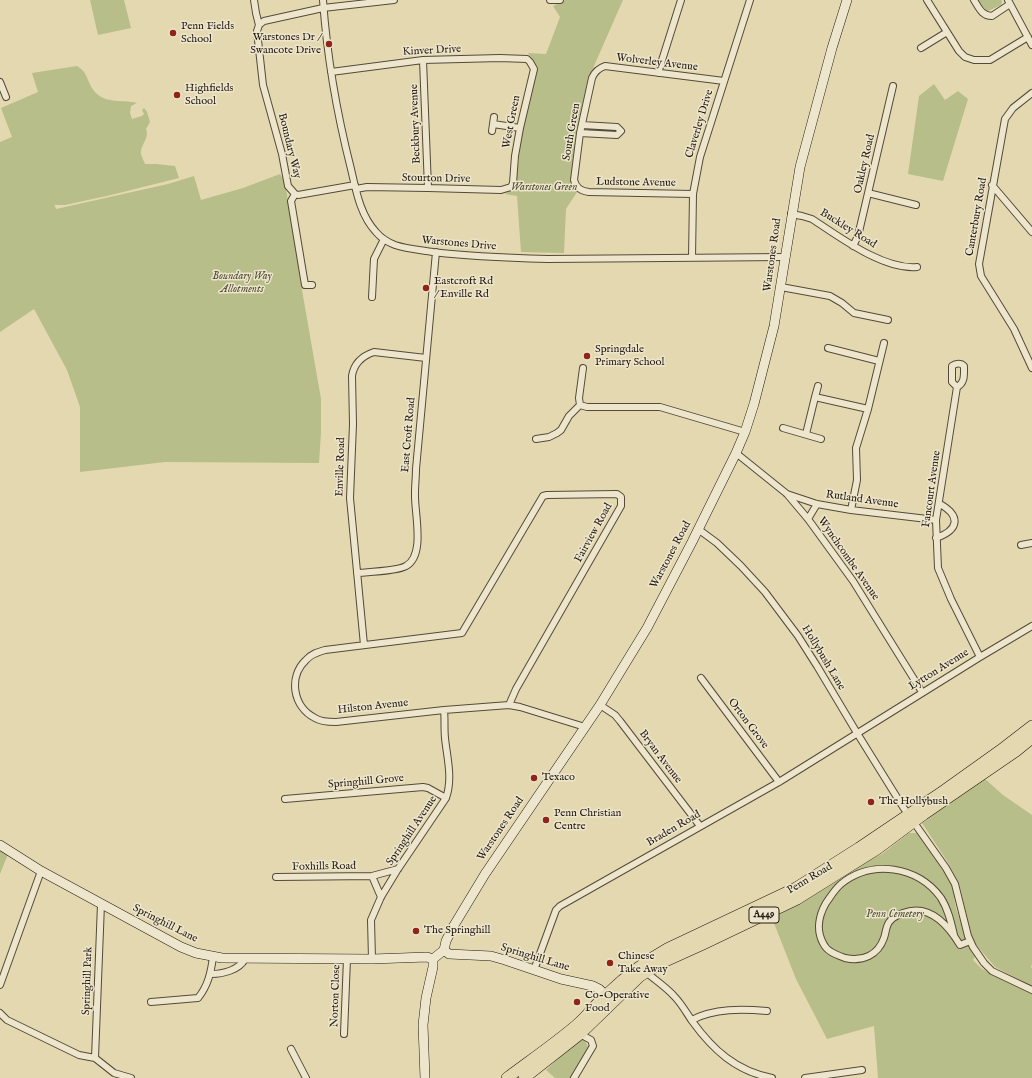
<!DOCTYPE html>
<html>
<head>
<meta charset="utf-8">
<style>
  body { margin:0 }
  canvas { display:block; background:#e4d8b0 }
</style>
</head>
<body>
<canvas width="1032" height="1078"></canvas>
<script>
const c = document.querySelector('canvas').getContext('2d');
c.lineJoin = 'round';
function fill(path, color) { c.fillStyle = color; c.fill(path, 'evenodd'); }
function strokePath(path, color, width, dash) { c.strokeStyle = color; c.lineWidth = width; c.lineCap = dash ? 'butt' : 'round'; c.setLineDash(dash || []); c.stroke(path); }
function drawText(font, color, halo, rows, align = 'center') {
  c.font = font + ' "IM FELL English",serif'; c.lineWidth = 3; c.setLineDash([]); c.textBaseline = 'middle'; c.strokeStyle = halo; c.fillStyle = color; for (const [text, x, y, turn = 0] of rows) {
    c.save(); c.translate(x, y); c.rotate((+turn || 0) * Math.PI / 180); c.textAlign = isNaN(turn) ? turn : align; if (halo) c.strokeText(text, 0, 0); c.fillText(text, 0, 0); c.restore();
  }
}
const green = new Path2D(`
  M90,0H124L131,28L98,35Z
  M565,0H623L590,75L578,127L571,183L577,192L566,209L564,253L521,252L517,196L505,194L516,184L522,130L538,68L528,53L546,54L560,17L553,6Z
  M978,0H1001L1002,1L1001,5L988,11L985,9Z
  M77,66C88,73 86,78 92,88C102,105 122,99 137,103L131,106L130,113L132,119L142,116L144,114L142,110L144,108L147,112L150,122L146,129C150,138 140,145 141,154C142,158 144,161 145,164H156L175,166L179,178L111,195L65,205H55L54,203L56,209L168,184L194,176L201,200L243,188L280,174L285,182L302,290L321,399V433L319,463L165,462L80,472V407L67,370L34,309L0,332V142L12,137L1,108L38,92L32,73Z
  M934,84L945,100L958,91L968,99L943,181L908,174L919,96Z
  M984,778L1003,795L1032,815V964L1031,967L1032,968V986L995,967L973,941L959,883L947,861L922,823Z
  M909,833H917C928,847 947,868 953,884C955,890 954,897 955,903C958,921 969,938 976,955L973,960L982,969L1032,994V1078H878L874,1026L827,1039L796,979L772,918L809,898L848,875L869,860L882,854Z
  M0,850L8,854L0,874Z
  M582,1036L589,1048L570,1078H555L546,1070Z`);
const street = new Path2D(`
  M254,0L256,13L259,25
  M323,0C327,57 337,114 351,169C356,190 360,215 376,232C381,238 387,242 395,245C407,249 421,250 433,252C472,257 510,258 548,259C627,259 706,258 785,257
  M550,0H560
  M927,0L959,51L965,57L974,60H990L1028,37
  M974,0C979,8 982,16 992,16L1010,4
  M1008,0L1032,45
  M259,25L257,31L263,85L282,154L288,186L295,194
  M259,25L264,21L323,8L394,0
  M921,48L947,32
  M423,60L428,188
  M331,72L423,60L500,58L527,59L530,62L534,69L520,128L515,156L513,183L511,187L501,190L428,188L367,187L356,189
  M658,73L681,0
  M0,82L6,97
  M1032,93L1013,108L1005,119L979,264L981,276L1014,329L1032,368
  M493,124L520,128
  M492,131L494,117
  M580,133L617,135L621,131L617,127L582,125
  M992,185L1032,232
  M868,193L916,205
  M295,194L291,201L305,285H312
  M295,194L298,195L355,185
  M693,194L589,192C581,191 576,188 574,180L580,133L592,78C595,71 599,68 605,66L724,81
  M791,214L802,216L812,219C840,237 883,270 917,267
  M853,246L858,236L893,86
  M692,258L693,194L700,157L750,0
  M781,287L830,296L842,303L854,313L888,320
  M372,297L374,259L384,239
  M828,348L879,361
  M583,368L579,398L580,405L587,407H660L745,432
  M957,387L952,382V366C956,363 961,363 964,366C964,375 965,383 957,387L936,520L938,568L951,599L980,657
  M815,397L818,386
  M783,428L821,439
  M806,434L815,397L868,409
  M536,439L549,437L557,433L561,430L569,416L580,405
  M736,453L787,494L808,519L853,581L922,692
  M787,494L817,504L851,510L936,520
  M851,510L857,480L856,448L868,409L884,343
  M808,519L817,504
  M698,529L717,543L741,566L765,592L798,636L817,666L857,733L903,807L946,868L955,884L968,936L973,947L984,963L992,971L1032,990
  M936,538C959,530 961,516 940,504
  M1021,545L1032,543
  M357,573C368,572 398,571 406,566C426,555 414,512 415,493C415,485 416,477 416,469L436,252
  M364,645L350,498L353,424L352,376C354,363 362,356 374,352L426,358
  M701,678L779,782
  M509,705L516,689L621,506V497L617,494L547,495L543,496L462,633L325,650C318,652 311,654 306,660C288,677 293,707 315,718C321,722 329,722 336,722L444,710L509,705L520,707L585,727
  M600,705L615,715L620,721L700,826
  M285,799L423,787L428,788L446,798
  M276,877L372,876
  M381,897L372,876L398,869
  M954,935C951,922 948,909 941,898C918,866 872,859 841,884C835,889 831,896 826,903C819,915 816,930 823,943C827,952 837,955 845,958C863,962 878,955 884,938C886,932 886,925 890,921C893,917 898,915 903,913C929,903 948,925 960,945L970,941
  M372,959L371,920L381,897L398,869L446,798C453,778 447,758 445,738C444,729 445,719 444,710
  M534,970L556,910L560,906L779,782L980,657L1032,626
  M646,972C655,980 666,987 674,996C681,1003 686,1012 692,1021C713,1050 736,1071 772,1078
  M211,974C223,974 239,970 245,959
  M0,985L41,871
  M151,1002L198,998C208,986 211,972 213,957
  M0,1013L7,1020L79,1055L95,1058L101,904
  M692,1020C714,1008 743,1009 767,1011
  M344,1034L347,959
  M291,1049L306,1078
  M95,1058L114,1073L131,1078
  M574,1078L593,1046L591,1040L578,1033
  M805,1078L862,1070`);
const secondary = new Path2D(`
  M0,845L41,871L181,947L196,953L222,958L372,959L427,957L433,959
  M444,950L449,954L491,956L505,960L561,979L593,986L599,989L610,999
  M425,1078L423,1025L426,998L433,967V959L444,950L446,941L453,927L485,874L600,705L625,664L647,628L692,542L736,453L745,432L754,404L774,326L800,167L832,48L847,0`);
const highway = new Path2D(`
  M507,1078C531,1060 556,1043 578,1024C588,1015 596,1004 606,995C625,977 645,961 667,949L796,888L859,848L945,790L1001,750L1032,726
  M524,1078L580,1034L640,976L661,963L703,944L797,899L877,849L924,814L1016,751L1032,738`);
const markers = [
  [173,33,4,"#8f2418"],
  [329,44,4,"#8f2418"],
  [177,95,4,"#8f2418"],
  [426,288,4,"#8f2418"],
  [587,356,4,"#8f2418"],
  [534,778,4,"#8f2418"],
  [871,802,4,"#8f2418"],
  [546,820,4,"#8f2418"],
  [416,931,4,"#8f2418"],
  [610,963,4,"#8f2418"],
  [577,1002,4,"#8f2418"]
];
const shields = [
  [764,915,30]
];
const shieldNames = [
  ["A449",764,915]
];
const poiNames = [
  ["Penn Fields",181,27],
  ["School",181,40],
  ["Warstones Dr /",321,38,"right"],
  ["Swancote Drive",321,51,"right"],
  ["Highfields",185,89],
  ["School",185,102],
  ["Eastcroft Rd",434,282],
  ["/ Enville Rd",434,295],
  ["Springdale",595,350],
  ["Primary School",595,363],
  ["Texaco",542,778],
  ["The Hollybush",879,802],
  ["Penn Christian",554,814],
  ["Centre",554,827],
  ["The Springhill",424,931],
  ["Chinese",618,957],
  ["Take Away",618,970],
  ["Co-Operative",585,996],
  ["Food",585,1009]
];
const streetNames = [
  ["Kinver Drive",432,51,-3],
  ["Wolverley Avenue",657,63,7],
  ["West Green",512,122,-79],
  ["Beckbury Avenue",416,124,-92],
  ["Claverley Drive",700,124,-73],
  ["South Green",572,132,-80],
  ["Boundary Way",289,146,76],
  ["Oakley Road",865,164,-77],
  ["Stourton Drive",436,179,1],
  ["Ludstone Avenue",636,183,1],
  ["Canterbury Road",977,217,-80],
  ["Buckley Road",848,229,32],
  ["Warstones Drive",459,244,5],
  ["Warstones Road",773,255,-82],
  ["East Croft Road",409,435,-85],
  ["Enville Road",341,467,-88],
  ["Fancourt Avenue",932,489,-82],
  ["Rutland Avenue",862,500,8],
  ["Fairview Road",594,533,-61],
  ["Warstones Road",671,555,-62],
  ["Wynchcombe Avenue",848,559,55],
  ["Hollybush Lane",823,658,59],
  ["Lytton Avenue",939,670,-32],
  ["Hilston Avenue",373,707,-6],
  ["Orton Grove",748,724,53],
  ["Bryan Avenue",660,757,53],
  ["Springhill Grove",366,782,-5],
  ["Warstones Road",501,829,-56],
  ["Braden Road",674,829,-30],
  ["Springhill Avenue",412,831,-56],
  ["Foxhills Road",324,867,-1],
  ["Penn Road",810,879,-31],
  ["Springhill Lane",165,924,27],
  ["Springhill Lane",535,958,17],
  ["Springhill Park",88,981,-88],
  ["Norton Close",336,996,-88]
];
const parkNames = [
  ["Warstones Green",544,188],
  ["Boundary Way",242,277],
  ["Allotments",242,290],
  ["Penn Cemetery",895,915]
];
fill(green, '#b7be89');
strokePath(street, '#554a3a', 8);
strokePath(secondary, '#251a13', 10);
strokePath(highway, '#251a13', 12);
strokePath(street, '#ede6cc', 6);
strokePath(secondary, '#ede6cc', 9);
strokePath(highway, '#e4d8b0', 11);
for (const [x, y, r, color] of markers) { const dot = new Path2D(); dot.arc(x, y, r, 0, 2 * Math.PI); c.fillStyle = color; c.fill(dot); strokePath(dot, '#ede6cc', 1.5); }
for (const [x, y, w] of shields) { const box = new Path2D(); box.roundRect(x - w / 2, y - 8, w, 16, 3); c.fillStyle = '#ede6cc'; c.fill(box); strokePath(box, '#251a13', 1); }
drawText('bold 10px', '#251a13', null, shieldNames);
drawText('11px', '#251a13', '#ede6cc', poiNames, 'left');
drawText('11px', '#251a13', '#ede6cc', streetNames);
drawText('italic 11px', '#514b36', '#ede6cc', parkNames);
</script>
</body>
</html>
